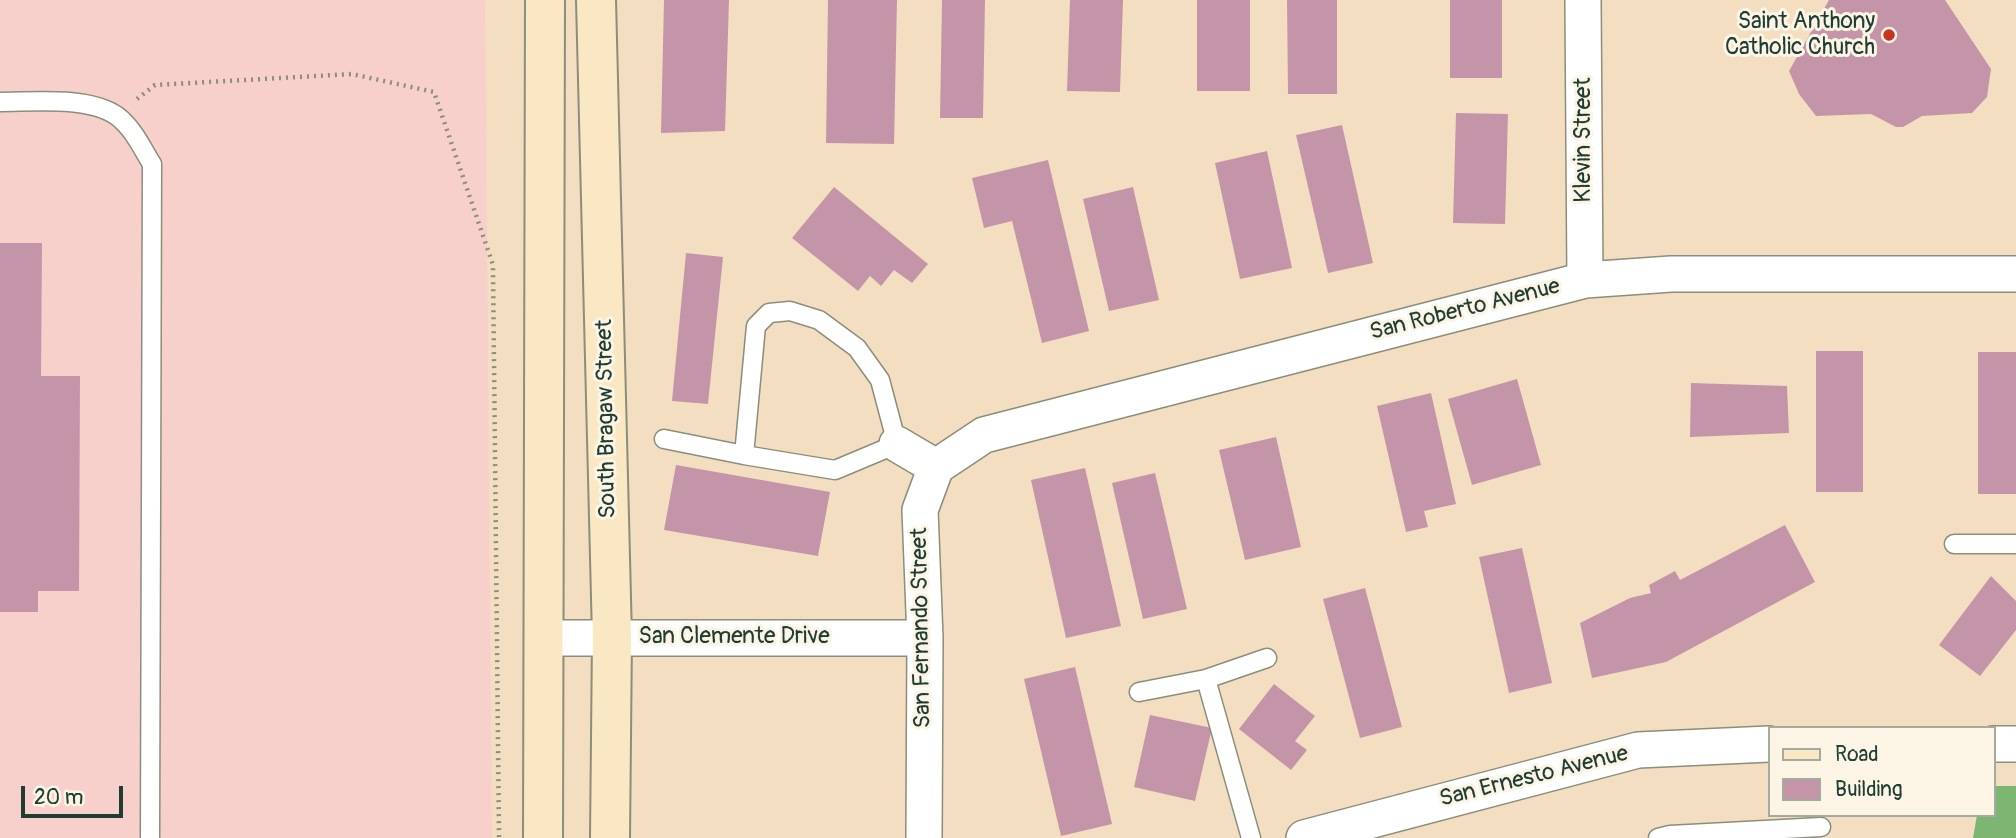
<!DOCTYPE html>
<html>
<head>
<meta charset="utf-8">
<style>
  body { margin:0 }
  #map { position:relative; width:2016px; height:838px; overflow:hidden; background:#f4dec1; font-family:Pangolin,sans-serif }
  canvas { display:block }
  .legend { position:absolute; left:1768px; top:726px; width:228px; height:91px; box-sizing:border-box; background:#fcf5e5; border:2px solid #a4ab9e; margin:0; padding:9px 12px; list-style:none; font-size:21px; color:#1f3d34 }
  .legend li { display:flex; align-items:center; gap:14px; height:35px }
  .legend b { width:35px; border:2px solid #a4ab9e }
  .scale { position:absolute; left:21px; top:786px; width:102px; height:32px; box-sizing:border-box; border:4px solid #1f3d34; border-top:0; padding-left:9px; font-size:21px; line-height:24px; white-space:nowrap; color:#1f3d34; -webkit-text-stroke:5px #fcf5e5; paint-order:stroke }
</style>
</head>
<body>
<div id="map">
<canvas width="2016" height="838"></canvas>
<ul class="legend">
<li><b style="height:9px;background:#fae7c3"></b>Road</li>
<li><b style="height:19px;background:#c495a9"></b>Building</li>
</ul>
<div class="scale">20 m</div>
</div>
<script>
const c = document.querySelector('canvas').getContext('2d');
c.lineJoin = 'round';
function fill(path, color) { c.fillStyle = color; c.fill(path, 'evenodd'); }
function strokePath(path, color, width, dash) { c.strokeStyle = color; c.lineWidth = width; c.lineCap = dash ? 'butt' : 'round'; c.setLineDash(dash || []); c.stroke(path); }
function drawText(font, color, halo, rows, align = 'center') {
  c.font = font + ' Pangolin,sans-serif'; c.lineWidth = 6; c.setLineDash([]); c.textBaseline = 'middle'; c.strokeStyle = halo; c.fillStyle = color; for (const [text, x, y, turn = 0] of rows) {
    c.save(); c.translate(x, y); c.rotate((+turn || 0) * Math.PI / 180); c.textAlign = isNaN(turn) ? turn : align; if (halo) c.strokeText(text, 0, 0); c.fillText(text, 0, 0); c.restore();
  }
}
const built = new Path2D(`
  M0,0H485L492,838H0Z`);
const forest = new Path2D(`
  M1993,786H2016V838H1973L1977,815H1993Z`);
const building = new Path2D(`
  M664,0H729L725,131L661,133Z
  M828,0H897L894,144L826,143Z
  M942,0H985L983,118H940Z
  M1070,0H1123L1120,92L1067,91Z
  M1197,0H1250V91H1197Z
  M1287,0H1337V94H1288Z
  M1450,0H1502V78H1450Z
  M1829,0H1945L1991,69L1987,97L1972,113L1922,116L1903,127H1896L1871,114L1816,116L1799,94L1789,71Z
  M1456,113L1508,114L1505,224L1453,223Z
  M1342,125L1373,263L1328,273L1296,135Z
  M1267,151L1292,268L1240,279L1215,163Z
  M1048,160L1089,331L1042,343L1012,221L984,228L972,178Z
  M834,187L928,264L912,283L894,270L881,286L870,276L858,291L792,238Z
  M1133,187L1159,300L1109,311L1083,199Z
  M0,243H42L41,376H80L79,591H38V612H0Z
  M686,253L723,257L708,404L672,401Z
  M1816,351H1863V492H1816Z
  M1978,352H2016V494H1978Z
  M1517,379L1541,465L1472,485L1448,399Z
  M1691,383L1787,386L1789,433L1690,437Z
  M1431,393L1456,504L1424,511L1428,527L1406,532L1377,406Z
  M1276,437L1301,547L1245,560L1219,450Z
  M676,465L830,492L818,556L664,530Z
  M1085,468L1121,626L1066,638L1031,480Z
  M1155,473L1187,609L1143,619L1112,483Z
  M1785,525L1815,582L1666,662L1592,678L1580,623L1630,598L1651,593L1649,585L1675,571L1680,580Z
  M1522,548L1552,683L1509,693L1479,557Z
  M1991,576L2016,601V630L1980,676L1939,645Z
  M1365,588L1402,727L1360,738L1323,599Z
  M1075,667L1112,824L1061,836L1024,679Z
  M1274,684L1315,716L1295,741L1307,750L1291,770L1239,729Z
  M1150,715L1212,728L1195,801L1134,787Z`);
const path = new Path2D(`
  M137,99L155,85L352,74L434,92L493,265L499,838`);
const service = new Path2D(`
  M0,102C34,102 88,96 117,116C133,128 142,148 152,164L150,838
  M790,311L819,320L857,348L880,380L897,444L835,470L744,455L756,326L769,313Z
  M664,439L744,455
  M1954,544H2016
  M1139,692L1206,679
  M1251,838L1206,679L1267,658
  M1658,838L1670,835L1821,827`);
const minor = new Path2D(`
  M1583,0L1585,280
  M897,444L936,467L920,510L925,638L924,838
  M936,467L984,435L1585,280L1671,274H2016
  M543,638H925
  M1993,744H2016
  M1304,838L1638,750L1769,744`);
const secondary = new Path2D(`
  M596,0L612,637L610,838
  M543,838L545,0`);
const markers = [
  [1889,35,7,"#c8321e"]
];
const poiNames = [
  ["Saint Anthony",1875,22],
  ["Catholic Church",1875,48]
];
const streetNames = [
  ["Klevin Street",1584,140,-90],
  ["San Roberto Avenue",1465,310,-14],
  ["South Bragaw Street",607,419,-91],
  ["San Fernando Street",922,628,-91],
  ["San Clemente Drive",734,637],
  ["San Ernesto Avenue",1534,777,-14]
];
fill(built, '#f7d0cb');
fill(forest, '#7db572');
fill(building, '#c495a9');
strokePath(service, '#8a8e7a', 21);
strokePath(minor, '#8a8e7a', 38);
strokePath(secondary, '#8a8e7a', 42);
strokePath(path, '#8a8e7a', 4.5, [2, 5]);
strokePath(service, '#fff', 18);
strokePath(minor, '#fff', 35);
strokePath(secondary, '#fae7c3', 38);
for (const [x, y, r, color] of markers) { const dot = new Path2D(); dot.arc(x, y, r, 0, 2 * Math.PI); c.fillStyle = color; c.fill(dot); strokePath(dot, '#fcf5e5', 2.5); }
drawText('23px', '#1f3d34', '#fcf5e5', poiNames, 'right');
drawText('23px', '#1f3d34', '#fcf5e5', streetNames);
</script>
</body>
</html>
